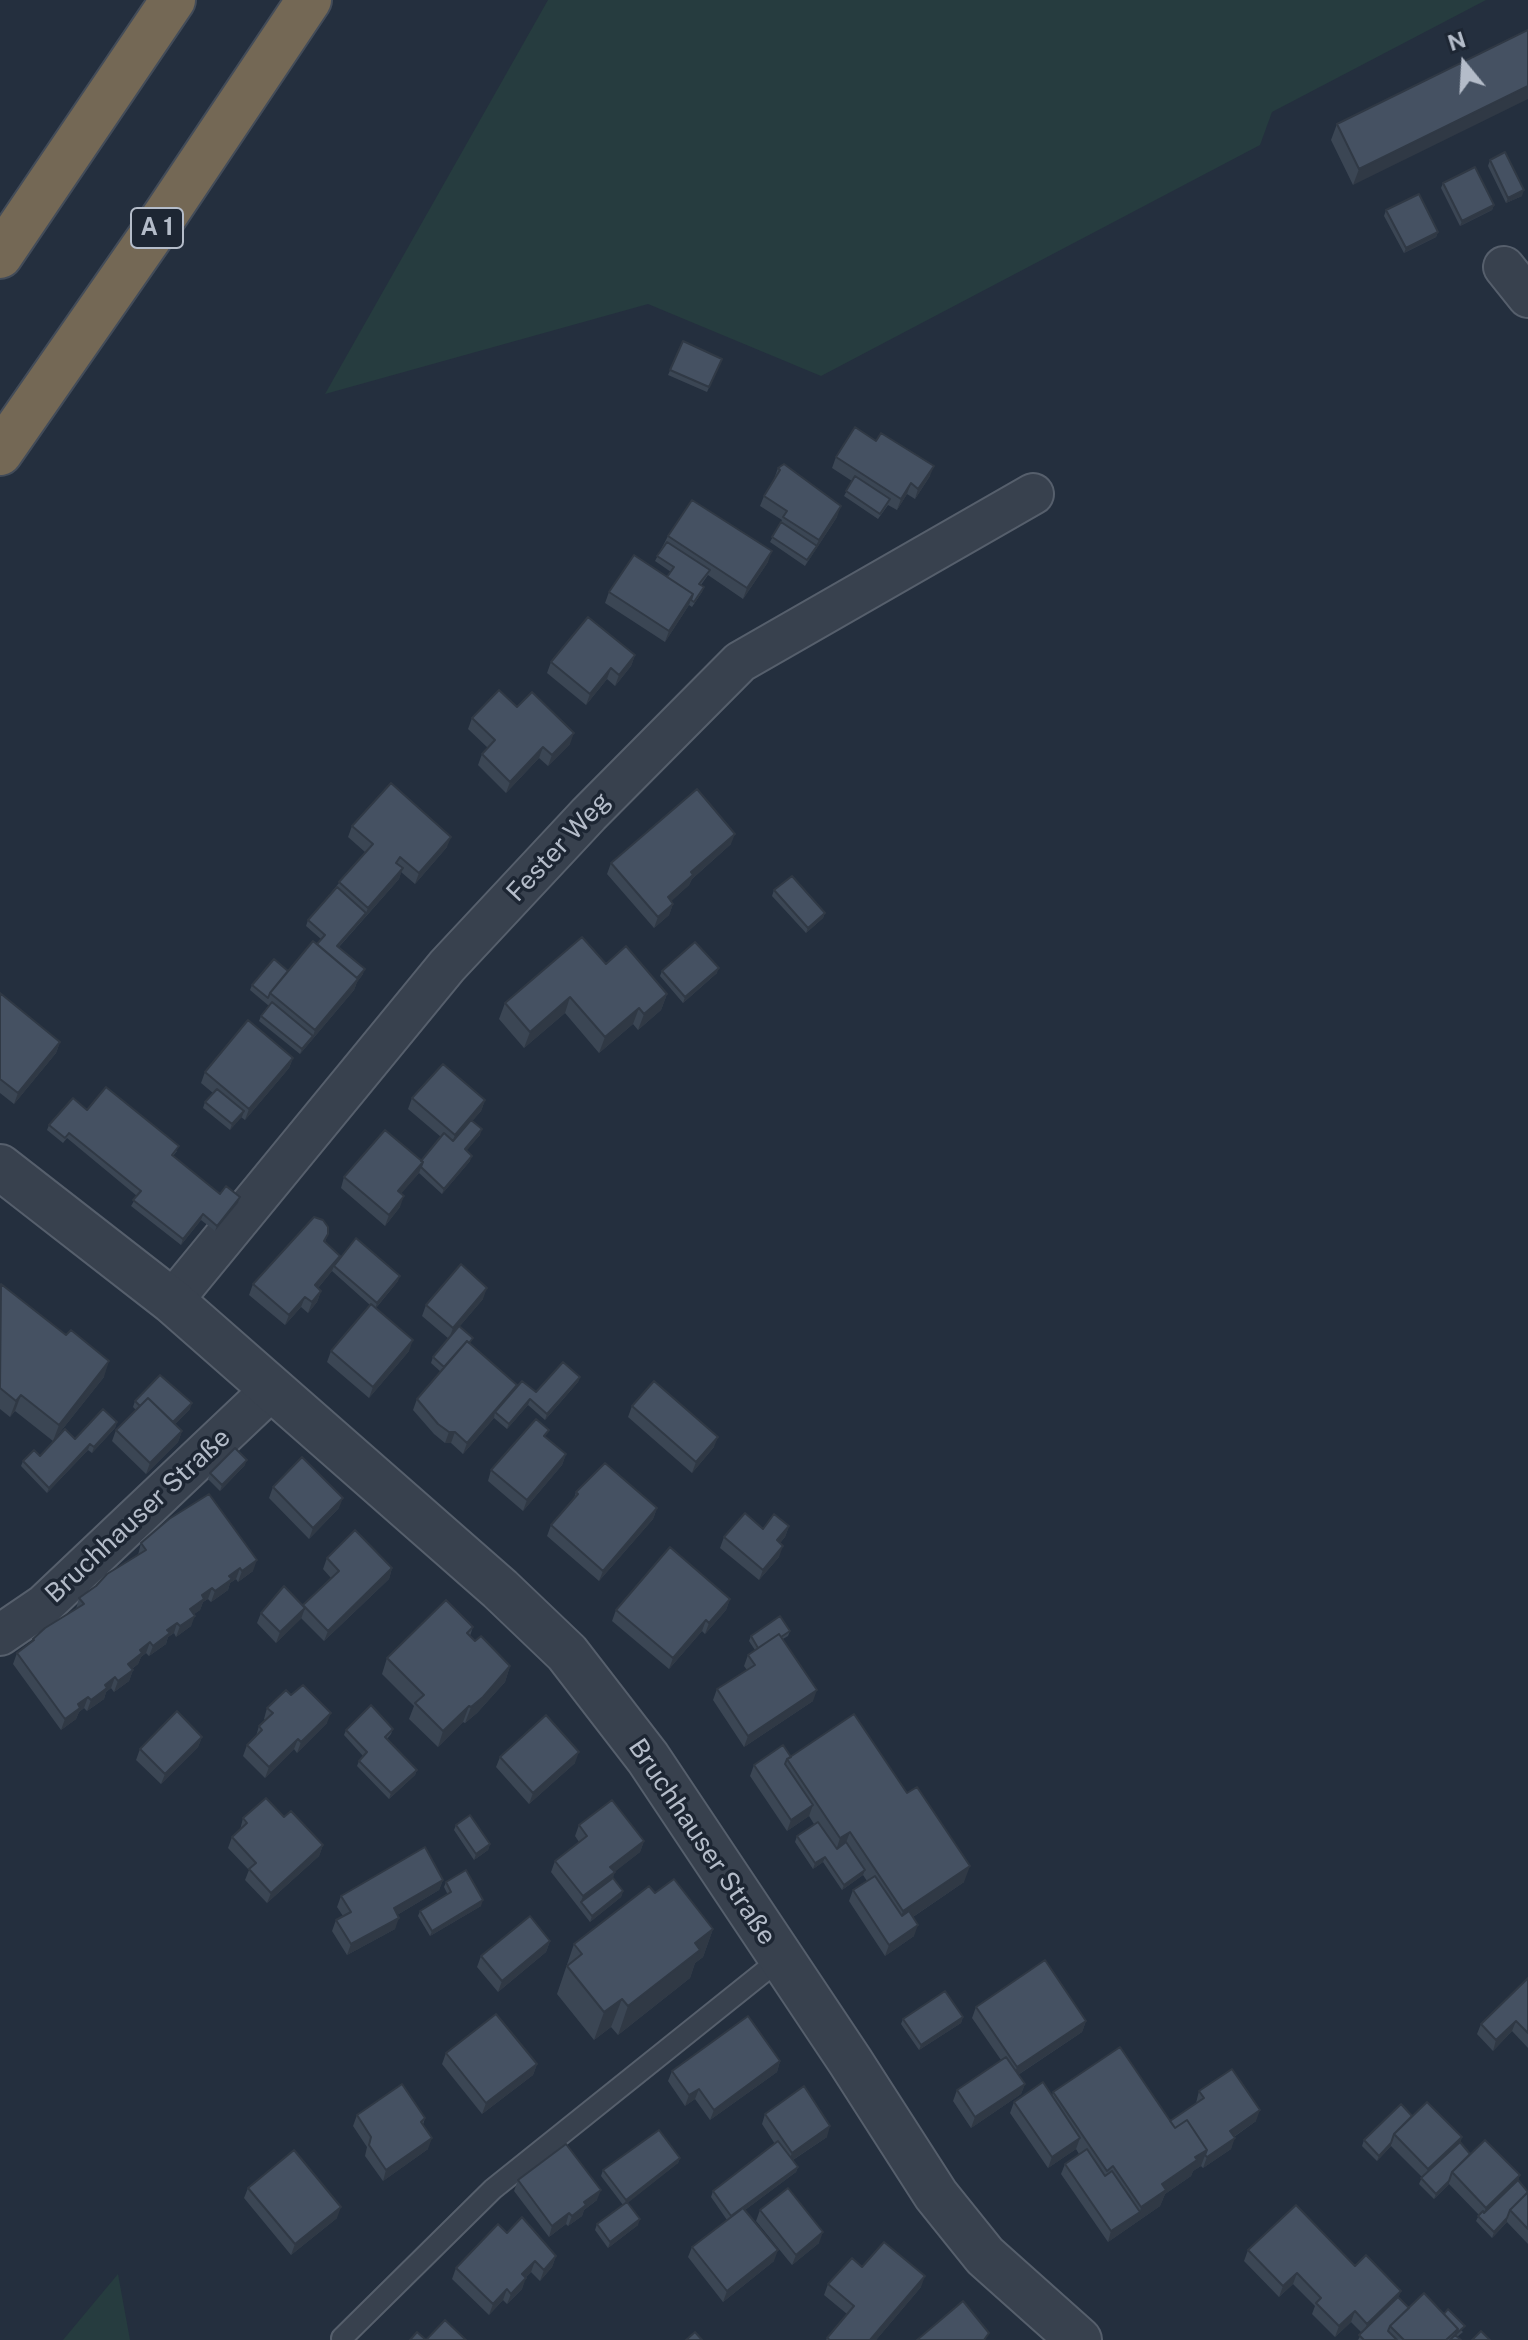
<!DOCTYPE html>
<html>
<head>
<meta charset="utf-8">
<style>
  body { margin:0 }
  #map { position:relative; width:1528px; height:2340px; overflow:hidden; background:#242f3e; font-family:"Public Sans",sans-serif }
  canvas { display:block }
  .north { position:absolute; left:1424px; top:24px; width:80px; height:80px; -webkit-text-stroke:6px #1d2633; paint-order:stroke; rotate:342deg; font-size:22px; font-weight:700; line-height:32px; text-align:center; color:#b4bcc9 }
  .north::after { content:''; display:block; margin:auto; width:28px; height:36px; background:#b4bcc9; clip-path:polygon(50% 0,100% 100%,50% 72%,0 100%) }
</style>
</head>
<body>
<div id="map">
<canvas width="1528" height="2340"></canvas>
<div class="north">N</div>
</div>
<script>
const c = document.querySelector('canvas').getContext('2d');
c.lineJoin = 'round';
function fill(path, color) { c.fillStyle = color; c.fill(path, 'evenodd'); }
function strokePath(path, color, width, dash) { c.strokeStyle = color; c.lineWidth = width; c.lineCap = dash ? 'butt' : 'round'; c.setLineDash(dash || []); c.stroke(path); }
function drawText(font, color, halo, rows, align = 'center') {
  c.font = font + ' "Public Sans",sans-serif'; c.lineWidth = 7; c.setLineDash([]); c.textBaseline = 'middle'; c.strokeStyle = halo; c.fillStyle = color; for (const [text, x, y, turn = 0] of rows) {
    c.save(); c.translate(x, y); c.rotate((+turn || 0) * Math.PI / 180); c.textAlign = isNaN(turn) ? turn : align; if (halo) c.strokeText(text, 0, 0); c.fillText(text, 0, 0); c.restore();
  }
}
const green = new Path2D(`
  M548,0H1486L1272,112L1260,145L821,376L648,304L325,394Z
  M118,2274L130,2340H63Z`);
const service = new Path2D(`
  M342,2338L493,2189L780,1959`);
const minor = new Path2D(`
  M1504,267L1528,297
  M172,1301L447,966L589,814L740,662L1033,494
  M0,1635L44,1605L271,1390`);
const tertiary = new Path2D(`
  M0,1167L172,1301L500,1589L567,1653L648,1758L850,2061L936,2195L985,2256L1079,2340`);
const motorway = new Path2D(`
  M0,256L173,0
  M0,453L166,214L309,0`);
const wall = new Path2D(`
  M1528,30L1353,185L1331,140L1337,124Z
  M1490,160L1522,196L1506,203L1488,166Z
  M1443,183L1494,205L1492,210L1460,226L1441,188Z
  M1386,210L1438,232L1436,237L1404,253L1384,216Z
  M683,341L722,359L707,392L668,375Z
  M836,457L930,476L915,499L907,494L897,510L888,505L878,519L844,496L852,481L832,468Z
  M778,468L837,517L805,566L770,542L782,520L760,506L764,496L774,479Z
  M668,536L768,562L743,599L708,575L701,585L704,587L702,592L692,607L689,605L665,642L605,603L609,592L667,577L671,572L655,561Z
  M635,655L631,666L615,686L607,679L586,705L547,673L551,662Z
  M517,707L570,744L548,766L539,758L506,793L478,765L482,754L488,748L468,729L472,718Z
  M352,826L447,847L415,884L401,872L399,879L339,947L363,974L357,982L354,990L300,1054L259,1021L261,1016L269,1006L250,990L252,985L288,971L321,939L306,926L308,920L365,852L348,837Z
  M731,844L692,879L689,885L671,901L673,904L669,915L654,928L607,874L611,863Z
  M774,890L825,913L823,918L806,933L772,896Z
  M606,964L667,994L661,1010L638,1030L633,1024L599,1053L565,1013L524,1048L499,1019L505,1003Z
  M662,971L717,973L683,1003L660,976Z
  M0,993L60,1042L56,1053L14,1104L0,1093Z
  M293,1058L289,1068L245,1120L241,1117L230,1130L203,1108L205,1102L213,1093L201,1083L205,1072Z
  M412,1098L485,1100L481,1111L472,1121L480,1135L466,1150L470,1161L442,1194L419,1173L401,1193L400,1207L385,1226L341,1188L344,1177L421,1161L441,1137L408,1109Z
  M87,1110L177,1151L173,1156L220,1194L240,1197L238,1203L215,1231L201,1220L181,1245L131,1206L137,1196L67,1138L63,1143L47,1130L49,1125Z
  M328,1234L325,1242L340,1256L338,1260L398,1281L376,1308L409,1351L369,1398L327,1362L331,1351L370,1305L332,1271L318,1288L321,1291L317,1302L308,1313L301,1307L285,1325L249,1295L253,1284Z
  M0,1286L104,1377L53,1441L15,1411L10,1417L0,1409Z
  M483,1299L459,1327L470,1344L515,1390L536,1392L580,1377L578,1382L545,1420L528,1405L507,1429L494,1418L463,1454L451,1443H445L434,1434L413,1410L417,1399L441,1372L431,1363L433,1357L449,1339L422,1316L426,1305Z
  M135,1401L190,1409L175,1424L182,1431L178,1442L146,1474L112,1441L116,1430L136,1410L133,1407Z
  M632,1406L714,1447L692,1473L628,1417Z
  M117,1422L115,1428L92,1453L88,1450L47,1493L21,1466L23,1461L40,1456Z
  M566,1454L562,1465L523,1511L488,1481L491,1470Z
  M245,1465L220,1491L208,1479L210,1473Z
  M273,1487L339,1508L309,1539L269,1498Z
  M576,1492L657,1508L653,1519L599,1581L547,1536L551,1525L574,1498Z
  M789,1526L785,1537L780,1543L779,1557L759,1580L720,1548L724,1537L763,1529Z
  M141,1543L253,1571L238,1582L236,1579L230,1583L228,1590L211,1602L208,1599L203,1602L200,1610L194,1614L191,1626L176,1637L174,1633L168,1637L166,1644L149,1656L146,1653L141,1657L138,1664L132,1669L133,1670L129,1681L114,1692L111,1688L106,1692L104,1699L87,1711L84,1708L79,1712L76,1719L61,1730L13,1664L17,1653L31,1642L33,1639L76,1609L79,1598L138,1555Z
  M327,1558L392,1568L389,1579L324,1641L301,1618L276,1643L257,1623L261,1613L303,1605L331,1578L323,1569Z
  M730,1599L726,1610L705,1634L702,1631L669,1669L612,1621L616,1610Z
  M473,1627L470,1636L475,1641L510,1666L505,1682L477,1713L465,1723L463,1722L438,1747L409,1719L414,1706L382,1674L387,1658Z
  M790,1631L788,1636L783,1639L813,1701L744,1747L713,1700L717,1689L747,1670L744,1666L748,1655L755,1650L749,1641L751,1636Z
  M291,1695L327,1723L297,1753L294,1749L265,1778L243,1756L247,1745L256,1736L259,1726L265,1720L264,1719L267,1708Z
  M393,1729L391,1734L387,1739L417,1770L415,1775L389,1799L357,1766L359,1761L363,1756L344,1735L346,1730Z
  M202,1737L198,1747L161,1784L136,1760L140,1749Z
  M500,1757L575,1763L529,1804L496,1767Z
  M791,1757L964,1882L913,1917L914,1936L885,1956L849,1901L853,1890L867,1881L863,1875L842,1890L823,1862L813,1869L795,1842L797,1836L814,1824L809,1816L787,1831L750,1776L754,1765Z
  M284,1817L323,1845L319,1856L267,1903L245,1880L249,1870L228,1848L232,1837L240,1830L243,1818Z
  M456,1825L490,1844L488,1850L474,1860L454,1830Z
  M579,1825L644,1841L640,1852L614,1872L613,1878L623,1891L621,1897L590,1922L551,1872L555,1861L579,1842L575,1836Z
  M443,1880L439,1890L397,1915L395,1929L347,1955L332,1931L336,1920L343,1916L337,1907L341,1896Z
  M446,1882L481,1906L430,1936L418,1916L420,1911L448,1895L444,1887Z
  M655,1893L713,1929L703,1957L695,1963L690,1978L618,2035L611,2027L594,2040L557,1994L574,1944Z
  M550,1941L546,1952L498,1992L477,1967L481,1956Z
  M1528,1978V2048L1512,2031L1493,2051L1477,2034L1481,2024Z
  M976,2007L1086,2021L1082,2032L1018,2075L1025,2084L1021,2094L971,2128L953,2101L957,2090L1001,2060L972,2018Z
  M963,2017L961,2023L919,2050L901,2024L903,2019Z
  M446,2053L537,2064L533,2075L482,2114L442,2064Z
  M780,2061L777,2072L710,2120L695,2099L685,2106L668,2081L672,2071Z
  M1199,2091L1256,2121L1234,2137L1231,2149L1203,2168L1201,2166L1193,2171L1191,2176L1165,2194L1160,2206L1108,2242L1061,2174L1065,2164L1079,2154L1076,2149L1048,2168L1010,2113L1014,2102L1052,2096L1053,2092L1170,2121L1196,2103Z
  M765,2114L827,2137L793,2160L798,2167L796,2172L745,2210L774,2261L723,2302L688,2257L692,2247L727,2220L711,2197L713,2191L775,2144L762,2124Z
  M357,2115L425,2118L423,2125L428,2149L383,2181L365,2156L367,2147L353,2126Z
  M1412,2116L1462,2137L1460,2143L1470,2154L1520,2175L1518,2180L1528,2192V2244L1507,2222L1492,2238L1476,2221L1479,2215L1449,2184L1434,2199L1419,2184L1422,2177L1391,2146L1377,2161L1362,2146L1364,2140Z
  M680,2158L678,2163L628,2202L638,2225L608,2248L595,2230L597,2224L623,2205L601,2176L603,2170Z
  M518,2180L597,2200L584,2210L582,2216L568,2226L566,2224L549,2237L514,2191Z
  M248,2188L337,2218L291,2255L244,2198Z
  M760,2210L819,2243L792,2265L756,2221Z
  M507,2233L556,2256L552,2267L540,2281L531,2272L525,2278L522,2289L507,2304L503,2300L489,2315L452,2279L456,2268Z
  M1248,2250L1355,2266L1398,2297L1409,2308L1444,2314L1463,2332L1457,2337L1461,2340H1358L1362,2333L1351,2322L1335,2337L1312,2314L1315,2306L1293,2284L1279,2297L1244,2261Z
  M862,2267L921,2287L876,2340H826L847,2314L824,2295L828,2284Z`);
const shadedWall = new Path2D(`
  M1528,86V99L1353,185L1359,169Z
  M1524,190L1522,196L1506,203L1508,198Z
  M1494,205L1492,210L1460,226L1462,221Z
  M1438,232L1436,237L1404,253L1406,248Z
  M934,466L930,476L915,499L918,489Z
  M911,483L907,494L897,510L901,499Z
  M841,506L837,517L805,566L819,540Z
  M772,551L768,562L743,599L747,588Z
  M693,594L689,605L665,642L669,631Z
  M635,655L631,666L615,686L619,675Z
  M611,668L607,679L586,705L590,694Z
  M574,733L570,744L548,766L552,755Z
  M543,747L539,758L506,793L510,782Z
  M735,834L731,844L692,879L689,885L664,908L668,897L691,872Z
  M451,837L447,847L415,884L419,873Z
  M403,868L399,879L335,951L337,946L366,913L368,908Z
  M673,904L669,915L654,928L658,917Z
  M825,913L823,918L806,933L808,928Z
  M719,968L717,973L683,1003L685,997Z
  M365,969L363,974L357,982L354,990L300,1054L302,1049L313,1036L315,1030Z
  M667,994L661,1010L638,1030L644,1014Z
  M570,997L565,1013L524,1048L530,1032Z
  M639,1008L633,1024L599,1053L605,1037Z
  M60,1042L56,1053L14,1104L18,1093Z
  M293,1058L289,1068L245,1120L249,1109Z
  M485,1100L481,1111L451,1146L455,1135Z
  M244,1111L242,1117L230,1130L232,1124Z
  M482,1129L480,1135L463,1155L465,1149Z
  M472,1156L470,1161L442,1194L444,1189Z
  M423,1162L419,1173L394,1202L398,1191Z
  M404,1196L400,1207L385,1226L389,1215Z
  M240,1197L238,1203L215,1231L217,1226Z
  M203,1214L201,1220L181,1245L183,1239Z
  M340,1256L336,1267L334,1266L332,1271L311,1296L315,1285Z
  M400,1276L398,1281L375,1309L377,1303Z
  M487,1288L483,1299L449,1339L453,1328Z
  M321,1291L317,1302L308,1313L312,1302Z
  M305,1297L301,1307L285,1325L289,1315Z
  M413,1340L409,1351L369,1398L373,1387Z
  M109,1361L104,1377L53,1441L59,1425Z
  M580,1377L578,1382L545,1420L547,1414Z
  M517,1385L513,1396L495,1412L494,1418L463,1454L467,1443Z
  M21,1395L15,1411L10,1417L16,1401Z
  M530,1399L528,1405L507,1429L509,1424Z
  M192,1403L190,1409L169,1430H166Z
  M117,1422L115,1428L92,1453L94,1447Z
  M182,1431L178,1442L146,1474L150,1463Z
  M449,1432H455L451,1443H445Z
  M718,1437L714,1447L692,1473L696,1462Z
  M90,1444L88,1450L47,1493L49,1488Z
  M566,1454L562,1465L523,1511L527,1500Z
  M247,1460L245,1465L220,1491L222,1485Z
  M343,1498L339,1508L309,1539L313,1528Z
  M657,1508L653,1519L599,1581L603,1571Z
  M789,1526L785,1537L773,1551L777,1540Z
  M783,1546L779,1557L759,1580L763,1570Z
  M257,1560L253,1571L238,1582L242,1571Z
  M240,1568L236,1579L230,1583L228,1590L211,1602L215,1591L229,1576Z
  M392,1568L389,1579L324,1641L328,1631Z
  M212,1588L208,1599L203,1602L200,1610L186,1620L190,1609L202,1595Z
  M730,1599L726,1610L705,1634L709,1623Z
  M305,1608L301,1619L276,1643L280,1632Z
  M195,1616L191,1626L176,1637L180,1626Z
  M706,1620L702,1631L669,1669L673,1658Z
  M177,1623L174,1633L168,1637L166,1644L149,1656L153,1646L167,1630Z
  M150,1642L146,1653L141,1657L138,1664L124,1675L128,1664L140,1650Z
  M510,1666L505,1682L477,1713L465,1723L471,1707Z
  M133,1670L129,1681L114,1692L118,1681Z
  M115,1677L111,1688L106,1692L104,1699L87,1711L91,1700L105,1685Z
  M817,1690L813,1701L744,1747L748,1736Z
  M88,1697L84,1708L79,1712L76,1719L61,1730L65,1719L78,1704Z
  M469,1706L463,1722L438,1747L443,1731Z
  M331,1713L327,1723L297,1753L301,1742Z
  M202,1737L198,1747L161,1784L165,1774Z
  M298,1739L294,1749L265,1778L269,1767Z
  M579,1752L575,1763L529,1804L533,1793Z
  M417,1770L415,1775L389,1799L391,1793Z
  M813,1805L809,1816L787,1831L791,1820Z
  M850,1832L844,1848L835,1854L840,1838Z
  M644,1841L640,1852L607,1878L610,1867Z
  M490,1844L488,1850L474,1860L476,1854Z
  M323,1845L319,1856L267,1903L271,1893Z
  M825,1857L823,1862L813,1869L815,1863Z
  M970,1866L964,1882L898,1927L903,1911Z
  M865,1870L863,1875L842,1890L844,1885Z
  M615,1872L611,1883L581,1902L579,1907L583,1896Z
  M443,1880L439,1890L390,1919L394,1908Z
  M623,1891L621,1897L590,1922L592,1916Z
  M483,1900L481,1906L430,1936L432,1931Z
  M399,1918L395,1929L347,1955L351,1944Z
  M918,1925L914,1936L885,1956L889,1945Z
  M713,1929L703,1957L695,1963L690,1978L618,2035L628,2006L695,1943Z
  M550,1941L546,1952L498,1992L502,1981Z
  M622,1999L611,2027L594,2040L604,2012Z
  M963,2017L961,2023L919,2050L921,2045Z
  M1086,2021L1082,2032L1013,2078L1017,2067Z
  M1516,2021L1512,2031L1493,2051L1496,2040Z
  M780,2061L777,2072L710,2120L714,2110Z
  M537,2064L533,2075L482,2114L486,2103Z
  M1025,2084L1021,2094L971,2128L975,2117Z
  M699,2089L695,2099L685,2106L689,2095Z
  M1260,2110L1256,2121L1226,2142L1230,2131Z
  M830,2126L827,2137L788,2163L792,2153Z
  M1462,2137L1458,2148L1425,2180L1428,2169Z
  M432,2138L428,2149L383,2181L386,2170Z
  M1080,2138L1076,2149L1048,2168L1052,2157Z
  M1235,2138L1231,2149L1203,2168L1207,2157Z
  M1391,2143V2146L1377,2161L1379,2156Z
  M1207,2150L1201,2166L1193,2171L1191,2176L1165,2194L1160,2206L1108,2242L1111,2231L1140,2212L1141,2207L1162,2184L1195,2157Z
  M680,2158L678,2163L624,2206L626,2200Z
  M798,2167L796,2172L729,2222L731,2216Z
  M1520,2175L1516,2186L1482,2218L1486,2208Z
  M1449,2181V2184L1434,2199L1436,2194Z
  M601,2190L597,2200L584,2210L582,2216L568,2226L572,2216L584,2202Z
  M341,2207L337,2218L291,2255L295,2244Z
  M569,2213L566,2224L549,2237L552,2226Z
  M1507,2218V2222L1492,2238L1494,2232Z
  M640,2219L638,2225L608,2248L610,2242Z
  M823,2232L819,2243L792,2265L796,2255Z
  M778,2250L774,2261L723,2302L727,2291Z
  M556,2256L552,2267L540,2281L544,2270Z
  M535,2261L531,2272L518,2285L522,2274Z
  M1297,2273L1293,2284L1279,2297L1283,2286Z
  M925,2276L921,2287L876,2340H870Z
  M526,2278L522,2289L507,2304L511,2294Z
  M507,2289L503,2300L489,2315L493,2304Z
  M1401,2291L1397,2302L1363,2334L1367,2324Z
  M1355,2311L1351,2322L1335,2337L1339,2326Z`);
const building = new Path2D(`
  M1528,30V86L1359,169L1337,124Z
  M1505,152L1524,190L1508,198L1490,160Z
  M1475,167L1494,205L1462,221L1443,183Z
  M1419,194L1438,232L1406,248L1386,210Z
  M683,341L722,359L709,387L670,370Z
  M855,427L876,441L881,433L934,466L918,489L911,483L901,499L836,457Z
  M784,464L841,506L819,540L783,517L787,511L764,496L780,470L778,468Z
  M855,476L890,499L880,514L846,491Z
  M692,500L772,551L747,588L668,536Z
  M781,522L817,546L807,560L772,537Z
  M667,542L710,570L699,584L704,587L694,602L691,600L693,594L667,577L674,567L657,556Z
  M634,555L693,594L669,631L609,592Z
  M588,617L635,655L619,675L611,668L590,694L551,662Z
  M499,690L517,707L532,692L574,733L552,755L543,747L510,782L482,754L495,740L472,718Z
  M391,783L451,837L419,873L400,857L396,863L403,868L368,908L339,882L373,844L352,826Z
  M697,789L735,834L691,872L693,875L668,897L673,904L658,917L611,863Z
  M792,876L825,913L808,928L774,890Z
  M337,887L366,913L337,946L365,969L357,978L317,944L325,935L308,920Z
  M582,937L606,964L626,946L667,994L644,1014L639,1008L605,1037L570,997L530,1032L505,1003Z
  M313,941L358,979L315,1030L270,993Z
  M695,942L719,968L685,997L662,971Z
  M274,959L288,971L270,993L268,998L252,985Z
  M0,993L60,1042L18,1093L0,1079Z
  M272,1002L313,1036L302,1049L261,1016Z
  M248,1020L293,1058L249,1109L205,1072Z
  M443,1064L485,1100L455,1135L412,1098Z
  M106,1087L179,1146L172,1155L220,1194L226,1186L240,1197L217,1226L203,1214L183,1239L133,1200L141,1191L69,1133L65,1138L49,1125L73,1098L87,1110Z
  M217,1089L244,1111L232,1124L205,1102Z
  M471,1120L482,1129L465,1149L472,1156L444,1189L421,1167L423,1162L421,1161L444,1133L453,1141Z
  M385,1130L423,1162L398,1191L404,1196L389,1215L344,1177Z
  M314,1217L323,1220L328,1227V1234L324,1241L340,1256L315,1285L321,1291L312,1302L305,1297L289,1315L253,1284Z
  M356,1238L400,1276L377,1303L334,1266Z
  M461,1264L487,1288L453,1328L426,1305Z
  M1,1284L66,1335L71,1330L109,1361L59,1425L21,1395L16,1401L0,1388Z
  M371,1304L413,1340L373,1387L331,1351Z
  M459,1326L473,1338L469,1343L467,1341L444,1367L433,1357Z
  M467,1341L517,1385L467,1443L455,1432H449L438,1424L417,1399Z
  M563,1362L580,1377L547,1414L530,1399L509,1424L495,1412L522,1381L536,1392Z
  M160,1375L192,1403L173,1422L148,1398L140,1406L135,1401Z
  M654,1381L718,1437L696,1462L632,1406Z
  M148,1398L182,1431L150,1463L116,1430Z
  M103,1409L117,1422L94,1447L90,1444L49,1488L23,1461L34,1450L40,1456L65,1429L75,1439Z
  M536,1419L549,1430L544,1436L566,1454L527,1500L491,1470Z
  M235,1448L247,1460L222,1485L210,1473Z
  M302,1457L343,1498L313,1528L273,1487Z
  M605,1463L657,1508L603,1571L551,1525L578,1494L576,1492Z
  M209,1494L257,1560L242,1571L240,1568L229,1576L232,1579L215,1591L212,1588L202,1595L204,1599L190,1609L195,1616L180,1626L177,1623L167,1630L170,1633L153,1646L150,1642L140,1650L142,1653L128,1664L133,1670L118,1681L115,1677L105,1685L107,1688L91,1700L88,1697L78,1704L80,1708L65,1719L17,1653L34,1640L33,1639L45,1628L84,1604L79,1598L96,1586L107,1574L146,1550L141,1543L169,1519Z
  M745,1513L763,1529L774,1514L789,1526L777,1540L783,1546L763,1570L724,1537Z
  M355,1530L392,1568L328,1631L303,1605L339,1571L327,1558Z
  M670,1547L730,1599L709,1623L706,1620L673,1658L616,1610Z
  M284,1586L305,1608L280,1632L261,1613Z
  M446,1600L473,1627L467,1633L475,1641L481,1636L510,1666L483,1697L471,1707L469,1706L443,1731L415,1703L424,1695L387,1658Z
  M780,1616L790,1631L781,1637L779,1634L758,1648L751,1636Z
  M779,1634L817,1690L748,1736L717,1689L755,1665L748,1655Z
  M303,1685L331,1713L301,1742L298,1739L269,1767L247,1745L262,1730L259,1726L273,1713L267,1708L286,1690L291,1695Z
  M371,1705L393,1729L385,1737L417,1770L391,1793L359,1761L367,1752L346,1730Z
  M177,1711L202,1737L165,1774L140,1749Z
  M854,1714L907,1793L917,1787L970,1866L903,1911L850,1832L840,1838L787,1759Z
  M546,1715L579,1752L533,1793L500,1757Z
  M783,1745L791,1757L787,1759L785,1764L813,1805L791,1820L754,1765Z
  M266,1798L284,1817L291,1811L323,1845L271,1893L249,1869L256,1863L232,1837L247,1823L243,1818Z
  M612,1800L644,1841L610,1867L615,1872L583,1896L555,1861L587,1836L579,1825Z
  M470,1815L490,1844L476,1854L456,1825Z
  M818,1822L837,1849L846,1842L865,1870L844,1885L825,1857L815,1863L797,1836Z
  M425,1847L443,1880L394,1908L399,1918L351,1944L336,1920L351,1912L341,1896Z
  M466,1870L483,1900L432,1931L420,1911L451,1892L446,1882Z
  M875,1876L902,1916L909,1911L918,1925L889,1945L853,1890Z
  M613,1878L623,1891L592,1916L581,1902Z
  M674,1879L713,1929L695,1943L700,1950L628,2006L622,1999L604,2012L567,1966L582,1954L574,1944L649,1886L655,1893Z
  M530,1916L550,1941L502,1981L481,1956Z
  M1045,1960L1086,2021L1017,2067L976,2007Z
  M1528,1978V2033L1516,2021L1496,2040L1481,2024Z
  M945,1991L963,2017L921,2045L903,2019Z
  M496,2014L537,2064L486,2103L446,2053Z
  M748,2016L780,2061L714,2110L699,2089L689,2095L672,2071Z
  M1120,2047L1175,2128L1187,2120L1207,2150L1195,2157L1197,2160L1162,2184L1166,2190L1141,2207L1113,2166L1107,2171L1053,2092Z
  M1006,2057L1025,2084L975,2117L957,2090Z
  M1232,2069L1260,2110L1230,2131L1235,2138L1207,2157L1205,2155L1207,2150L1187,2120L1175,2128L1170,2121L1204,2098L1199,2091Z
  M1043,2082L1080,2138L1052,2157L1014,2102Z
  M402,2084L425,2118L421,2122L432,2138L386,2170L369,2145L371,2137L357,2115Z
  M804,2086L830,2126L792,2153L765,2114Z
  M1427,2102L1462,2137L1428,2169L1394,2134Z
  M1401,2104L1412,2116L1394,2134L1391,2143L1379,2156L1364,2140Z
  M659,2130L680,2158L626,2200L603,2170Z
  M1485,2140L1520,2175L1486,2208L1452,2172Z
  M778,2141L798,2167L731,2216L713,2191Z
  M1460,2142L1470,2154L1452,2172L1449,2181L1436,2194L1421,2178Z
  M566,2144L601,2190L584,2202L586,2205L572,2216L569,2213L552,2226L518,2180Z
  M1087,2149L1105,2176L1112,2171L1140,2212L1111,2231L1065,2164Z
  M294,2150L341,2207L295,2244L248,2188Z
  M1518,2180L1528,2192L1510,2210L1507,2218L1494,2232L1478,2216L1483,2211L1484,2213Z
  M788,2188L823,2232L796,2255L760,2210Z
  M1528,2192V2229L1510,2210Z
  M627,2202L640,2219L610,2242L597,2224Z
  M1296,2205L1355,2266L1366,2255L1401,2291L1367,2324L1355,2311L1339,2326L1316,2303L1321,2298L1297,2273L1283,2286L1248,2250Z
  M743,2208L778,2250L727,2291L692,2247Z
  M522,2217L556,2256L544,2270L535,2261L522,2274L526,2278L511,2294L507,2289L493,2304L456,2268L498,2224L507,2233Z
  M884,2242L925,2276L870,2340H830L827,2338L854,2306L828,2284L852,2258L862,2267Z
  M1424,2293L1458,2329L1446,2340H1404L1390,2326Z
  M1398,2297L1409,2308L1390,2326L1388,2331L1397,2340H1364L1359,2335Z
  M963,2301L989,2333L984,2340H917Z
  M1448,2309L1465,2326L1456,2334L1458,2329L1444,2314Z
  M445,2320L466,2340H410L417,2332L426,2340Z
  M1481,2331L1490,2340H1472Z
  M695,2332L702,2340H686Z
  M1455,2335L1461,2340H1450Z`);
const shields = [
  [157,228,52]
];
const shieldNames = [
  ["A 1",157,228]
];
const streetNames = [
  ["Fester Weg",559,847,-47],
  ["Bruchhauser Straße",138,1516,-43],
  ["Bruchhauser Straße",702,1842,56]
];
fill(green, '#263c3f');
strokePath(service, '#565f6c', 24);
strokePath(minor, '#565f6c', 44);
strokePath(tertiary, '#565f6c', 48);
strokePath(motorway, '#434c59', 48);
strokePath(service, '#38414e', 20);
strokePath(minor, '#38414e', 40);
strokePath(tertiary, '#38414e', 44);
strokePath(motorway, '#746855', 44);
fill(wall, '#3b4654');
fill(shadedWall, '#303945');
fill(building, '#455162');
strokePath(building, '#303945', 2);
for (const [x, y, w] of shields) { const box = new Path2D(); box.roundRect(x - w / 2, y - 20, w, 40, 6); c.fillStyle = '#1d2633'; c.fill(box); strokePath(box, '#b4bcc9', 2); }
drawText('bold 24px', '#b4bcc9', null, shieldNames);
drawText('26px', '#b4bcc9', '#1d2633', streetNames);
</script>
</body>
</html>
